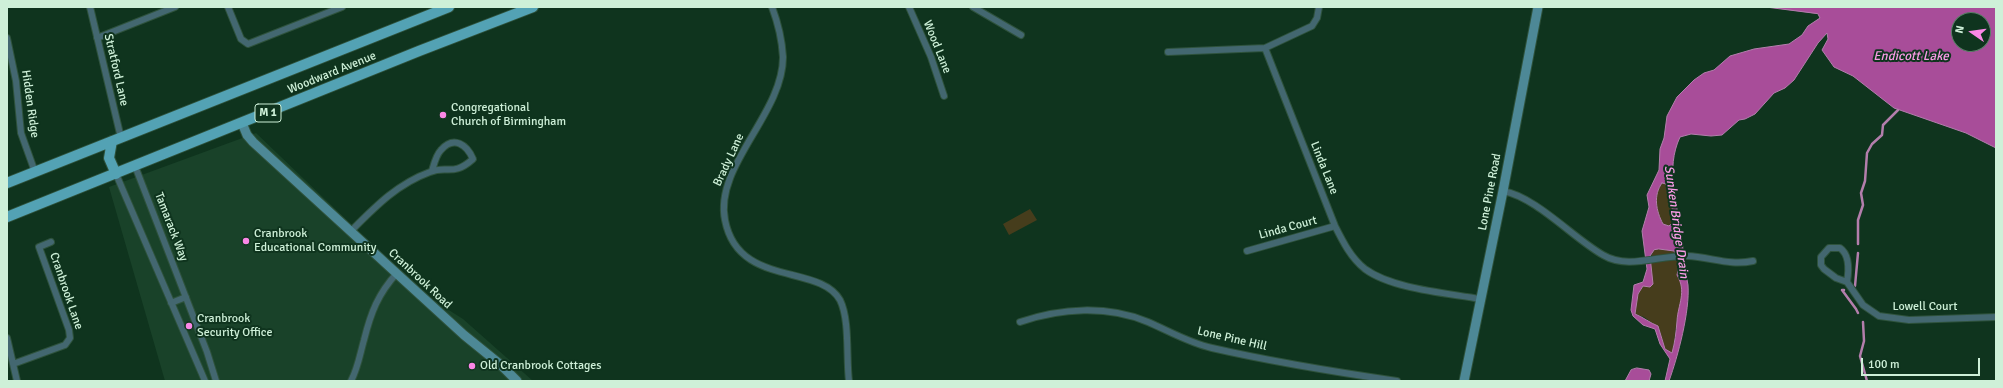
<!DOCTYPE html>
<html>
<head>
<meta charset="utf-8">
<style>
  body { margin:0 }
  #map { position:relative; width:2003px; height:388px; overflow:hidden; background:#0f341e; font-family:Signika,sans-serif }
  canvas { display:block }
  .frame { position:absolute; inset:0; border:8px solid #cef0d8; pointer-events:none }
  .north { position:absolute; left:1951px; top:12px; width:40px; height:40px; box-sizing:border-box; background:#0f341e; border:1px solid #5b7f68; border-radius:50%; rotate:283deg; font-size:11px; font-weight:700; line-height:16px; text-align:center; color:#cef0d8 }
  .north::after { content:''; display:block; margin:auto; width:14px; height:18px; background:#fb87e6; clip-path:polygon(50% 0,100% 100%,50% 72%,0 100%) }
  .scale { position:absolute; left:1861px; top:358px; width:119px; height:18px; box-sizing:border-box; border:2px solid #cef0d8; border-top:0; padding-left:5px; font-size:12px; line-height:14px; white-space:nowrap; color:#cef0d8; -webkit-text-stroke:3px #0f341e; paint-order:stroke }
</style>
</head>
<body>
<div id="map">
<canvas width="2003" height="388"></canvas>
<div class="frame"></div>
<div class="north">N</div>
<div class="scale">100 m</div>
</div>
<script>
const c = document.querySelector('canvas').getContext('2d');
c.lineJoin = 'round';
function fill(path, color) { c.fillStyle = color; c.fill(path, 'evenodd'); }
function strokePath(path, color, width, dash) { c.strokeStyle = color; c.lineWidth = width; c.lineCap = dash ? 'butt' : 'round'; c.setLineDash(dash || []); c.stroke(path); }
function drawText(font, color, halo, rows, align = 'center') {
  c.font = font + ' Signika,sans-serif'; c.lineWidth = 4; c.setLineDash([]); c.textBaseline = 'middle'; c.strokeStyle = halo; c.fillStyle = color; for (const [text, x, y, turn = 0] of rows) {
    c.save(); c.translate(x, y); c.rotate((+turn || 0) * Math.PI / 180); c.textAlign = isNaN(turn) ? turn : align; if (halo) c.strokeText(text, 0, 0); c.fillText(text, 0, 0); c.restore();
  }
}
const built = new Path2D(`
  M256,133L425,295L463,319L533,381H165L109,187Z`);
const green = new Path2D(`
  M1662,183L1666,184L1672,205L1673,222L1669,226L1663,224C1656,211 1653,195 1662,183Z
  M1030,209L1037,220L1009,235L1003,224Z
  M1659,249L1674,251L1680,261L1677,276C1679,279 1681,281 1682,284C1685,295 1679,308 1677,319C1675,330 1675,342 1672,353L1665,349L1659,328L1644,317L1635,314L1638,294L1643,286H1647C1649,277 1649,256 1654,250Z`);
const water = new Path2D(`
  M1766,7H1996V148L1966,133L1894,108L1853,76L1834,67L1822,50L1828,39L1827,33L1818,43L1794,80L1785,88L1774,93L1755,114L1745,119L1739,120L1722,135L1711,136L1691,134L1680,137C1665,169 1677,204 1682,237C1683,246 1683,255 1684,264C1685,271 1687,278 1688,285C1690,311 1678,356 1669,381H1665L1670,359L1660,344L1655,329L1643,325L1633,316L1631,310L1634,285L1643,282L1647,269L1642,231L1649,207L1647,195L1659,170L1660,149L1664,138L1667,116L1677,97L1694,80L1704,73L1714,70L1730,56L1754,49L1789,44L1802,35L1808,26L1820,18L1818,14ZM1959,20H1983V44H1959ZM1662,183L1666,184L1672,205L1673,222L1669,226L1663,224C1656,211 1653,195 1662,183ZM1659,249L1674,251L1680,261L1677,275C1687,292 1678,304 1677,321C1676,333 1675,342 1672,353L1665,349L1658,326C1650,323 1643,317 1635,314L1638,294L1643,286L1650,287L1653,284L1650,256L1654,250Z
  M1637,368L1649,370L1651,374L1649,381H1625L1631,370Z`);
const stream = new Path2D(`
  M1858,244V220L1863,205L1861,193L1865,181L1867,153L1872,144L1882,135L1883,125L1898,110
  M1855,286L1858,253
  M1844,290H1842L1856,309L1858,313
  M1863,322L1864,341L1860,356L1867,381`);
const street = new Path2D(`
  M90,7L121,138
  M228,7L241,39L248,44L342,7
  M772,7C778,23 782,40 783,57C783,114 714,166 725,220C738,288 819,263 840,300C850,320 846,358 849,381
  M909,7L931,57L944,96
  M973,7L1021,35
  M7,38L16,81L21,133L35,172
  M97,38L175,7
  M1265,48L1335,226C1343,242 1351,258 1365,269C1392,289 1447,293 1480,299
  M1168,52L1265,48L1312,26L1317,18L1319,7
  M135,166L207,352L216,381
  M116,174L205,381
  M1503,191C1536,197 1573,238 1603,255C1628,270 1659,255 1687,256C1711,257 1729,266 1753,261
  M351,231C375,207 397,184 430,172C447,165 453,177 473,159C467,145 454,135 441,150C436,155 434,164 432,171
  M1247,251L1335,226
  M1847,282C1849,270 1850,255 1840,248H1829L1821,257V265L1824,269L1836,278L1847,282L1863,305L1879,316L1909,320L1996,317
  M171,303L186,297
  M1020,322C1061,308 1107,305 1148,322C1169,331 1189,343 1212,348C1273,362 1335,372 1397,381
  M7,338L17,381
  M13,364L65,345L70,338L69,330L39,247L51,242
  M351,381C358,368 360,354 364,340C371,312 378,294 397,273`);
const secondary = new Path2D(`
  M242,123L247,135L253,142L464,335L501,365L517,381
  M1464,381L1503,191L1538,7`);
const primary = new Path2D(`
  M112,141L109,158L116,174
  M7,183L449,7
  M7,217L419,51L533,7`);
const markers = [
  [443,115,4,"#fb87e6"],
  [246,241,4,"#fb87e6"],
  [189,326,4,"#fb87e6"],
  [472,366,4,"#fb87e6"]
];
const shields = [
  [268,113,26]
];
const shieldNames = [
  ["M 1",268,113]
];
const streetNames = [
  ["Wood Lane",937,47,68],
  ["Stratford Lane",116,70,77],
  ["Woodward Avenue",332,73,-22],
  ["Hidden Ridge",30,104,82],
  ["Brady Lane",729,160,-65],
  ["Linda Lane",1324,168,68],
  ["Lone Pine Road",1490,192,-79],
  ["Tamarack Way",171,227,69],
  ["Linda Court",1288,228,-15],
  ["Cranbrook Road",420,279,43],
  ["Cranbrook Lane",66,291,71],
  ["Lowell Court",1925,307],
  ["Lone Pine Hill",1232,339,13]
];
const poiNames = [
  ["Congregational",451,108],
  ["Church of Birmingham",451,122],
  ["Cranbrook",254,234],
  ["Educational Community",254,248],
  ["Cranbrook",197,319],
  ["Security Office",197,333],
  ["Old Cranbrook Cottages",480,366]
];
const waterNames = [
  ["Endicott Lake",1911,57],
  ["Sunken Bridge Drain",1676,222,82]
];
fill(built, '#194229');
fill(green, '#463d1c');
fill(water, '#a84d99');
strokePath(water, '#b37eac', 1);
strokePath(stream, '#b37eac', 2.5);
strokePath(street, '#2e523c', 8);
strokePath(secondary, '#2e523c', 11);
strokePath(primary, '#2e523c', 12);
strokePath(street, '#436770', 6);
strokePath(secondary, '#4d8896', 9);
strokePath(primary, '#53a2b4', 10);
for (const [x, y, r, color] of markers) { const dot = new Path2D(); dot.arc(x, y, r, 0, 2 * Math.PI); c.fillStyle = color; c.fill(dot); strokePath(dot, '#0f341e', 1.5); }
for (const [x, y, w] of shields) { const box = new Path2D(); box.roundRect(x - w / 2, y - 9, w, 18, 3); c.fillStyle = '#0f341e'; c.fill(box); strokePath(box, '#cef0d8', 1); }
drawText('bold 11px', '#cef0d8', null, shieldNames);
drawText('12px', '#cef0d8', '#0f341e', streetNames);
drawText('12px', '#cef0d8', '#0f341e', poiNames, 'left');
drawText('italic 13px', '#f99be6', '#0f341e', waterNames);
</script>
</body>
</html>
